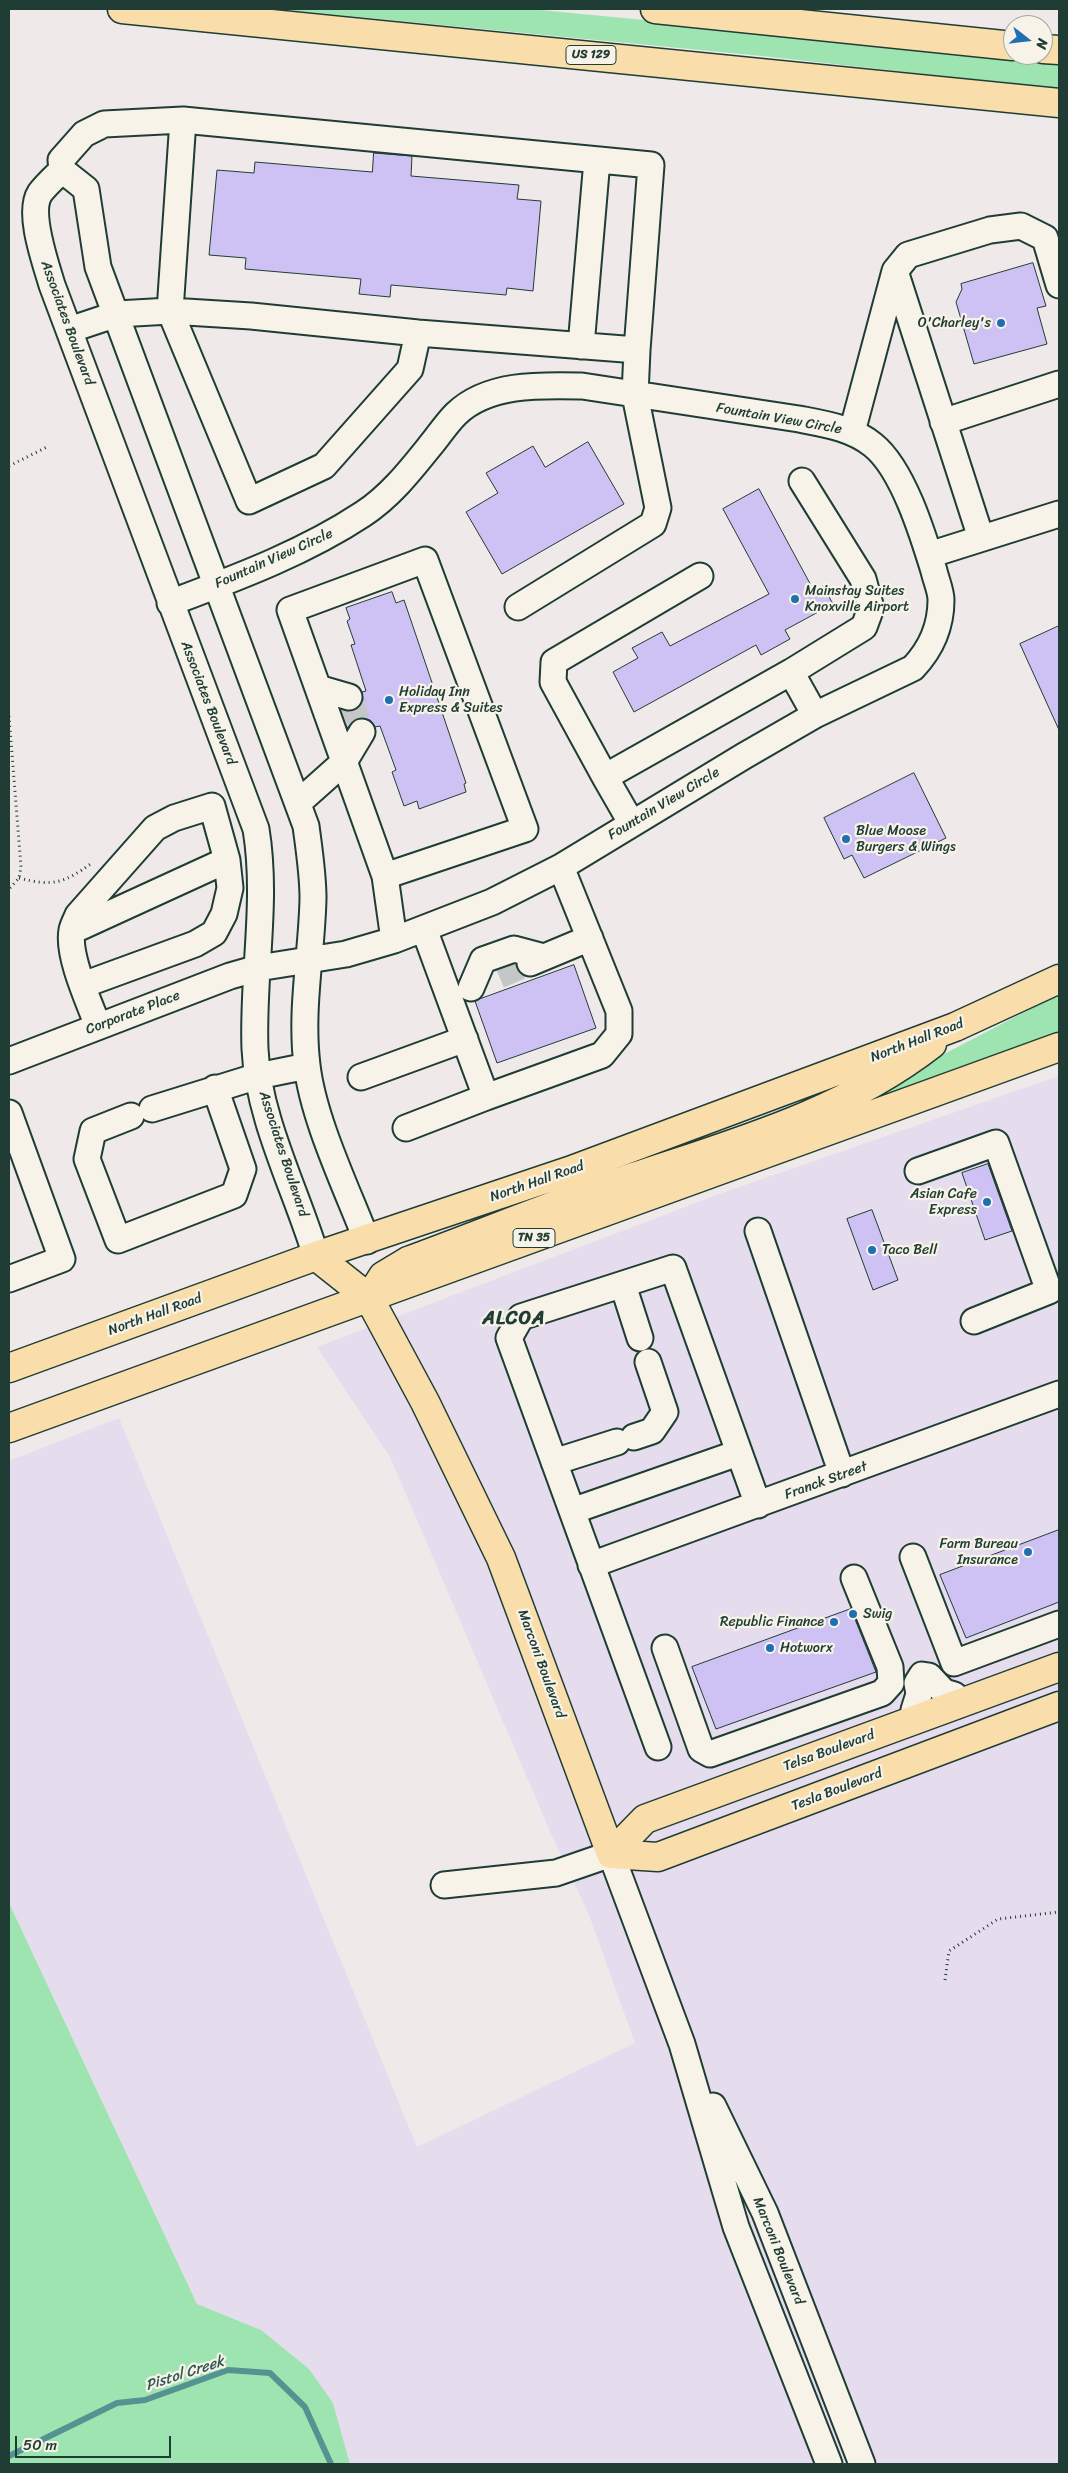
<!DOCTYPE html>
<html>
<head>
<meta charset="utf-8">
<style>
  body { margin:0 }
  #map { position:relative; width:1068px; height:2473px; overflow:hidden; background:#efe9ea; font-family:Sriracha,sans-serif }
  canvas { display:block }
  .frame { position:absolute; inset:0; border:10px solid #1f3d34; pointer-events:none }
  .north { position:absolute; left:1003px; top:15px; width:50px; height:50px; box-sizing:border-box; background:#f7f3e8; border:1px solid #a1aaa0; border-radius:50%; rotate:106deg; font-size:14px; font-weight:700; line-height:20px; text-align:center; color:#1f3d34 }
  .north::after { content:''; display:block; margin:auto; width:18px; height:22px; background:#1f6fb2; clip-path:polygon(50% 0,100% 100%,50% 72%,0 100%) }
  .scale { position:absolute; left:15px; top:2436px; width:156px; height:22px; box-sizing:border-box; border:2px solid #1f3d34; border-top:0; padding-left:6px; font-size:15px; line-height:18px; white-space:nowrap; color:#1f3d34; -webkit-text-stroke:4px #f7f3e8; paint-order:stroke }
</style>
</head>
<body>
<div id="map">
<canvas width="1068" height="2473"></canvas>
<div class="frame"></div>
<div class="north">N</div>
<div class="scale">50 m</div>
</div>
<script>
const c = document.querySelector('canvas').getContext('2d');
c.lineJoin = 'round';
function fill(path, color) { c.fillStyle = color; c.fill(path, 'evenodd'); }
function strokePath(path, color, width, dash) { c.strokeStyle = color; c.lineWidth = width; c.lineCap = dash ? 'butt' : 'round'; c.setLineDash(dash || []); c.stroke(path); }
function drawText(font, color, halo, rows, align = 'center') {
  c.font = font + ' Sriracha,sans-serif'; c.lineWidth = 4.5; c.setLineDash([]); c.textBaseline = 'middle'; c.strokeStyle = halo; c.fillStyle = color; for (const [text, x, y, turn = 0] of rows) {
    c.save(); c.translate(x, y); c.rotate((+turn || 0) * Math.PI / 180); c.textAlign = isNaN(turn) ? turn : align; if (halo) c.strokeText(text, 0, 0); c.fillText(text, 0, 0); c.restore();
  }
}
const built = new Path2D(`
  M1059,1076V2464H350L333,2403L261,2330L197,2304L9,1903V1461L119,1418L417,2147L635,2043L589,1915L552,1836L390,1457L317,1347L722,1193Z`);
const green = new Path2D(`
  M276,9H530L1059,60V89L762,56Z
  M1059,994V1034L812,1123Z
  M9,1903L197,2304L261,2330L309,2369L333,2403L350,2464H9Z`);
const stream = new Path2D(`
  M9,2456L117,2403L145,2400L228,2370L270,2373L305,2407L331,2464`);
const building = new Path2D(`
  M374,153L412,156L411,176L519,185L517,199L541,201L533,291L507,288L506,295L391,285L390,297L359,294L361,279L245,269L246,258L209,255L217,170L254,173L255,162L372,172Z
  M1033,263L1046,306L1037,308L1047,344L974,364L956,302L962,289L961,284Z
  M588,442L624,504L502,574L466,512L498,493L486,473L533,446L545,467Z
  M759,489L814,591L823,586L833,604L785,630L790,639L761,655L756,645L634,712L613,672L638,658L632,648L662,632L670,646L769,594L723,509Z
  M392,592L396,603L404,600L466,783L464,784L466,792L419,809L417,801L404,806L392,772L396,770L380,726L375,727L370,720L362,718L355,720L347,728L341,710L352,711L359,708L363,701L362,692L366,691L351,645L355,644L347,621L350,619L346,608Z
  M1059,626V730L1020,644Z
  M914,773L946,838L864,878L852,855L844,859L824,818Z
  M574,965L596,1028L497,1063L475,1001Z
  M988,1164L1012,1231L985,1240L962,1173Z
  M872,1210L898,1280L873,1290L847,1219Z
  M1059,1530V1602L966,1638L940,1575Z
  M851,1609L876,1672L716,1729L692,1667Z`);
const minorTunnel = new Path2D(`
  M349,697L362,732
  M499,976L520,967`);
const path = new Path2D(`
  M9,466L47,447
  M9,716L21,867L19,878L9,889
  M19,878C53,887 64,883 92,863
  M945,1980L949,1951L998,1919L1059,1912`);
const minor = new Path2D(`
  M183,120L104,124L84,134L61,160L62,170L86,189L98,267L306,826C309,849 313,874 313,898C312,953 300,1009 307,1065C313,1119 347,1189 367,1241
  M62,170C55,177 46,185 40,193C27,213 46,264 52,285L256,829C268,902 252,976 255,1049C258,1118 296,1190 316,1256
  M895,271L981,538
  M69,330L117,314L170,311L251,316L418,333L637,350L635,395L658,508L653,524L518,607
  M418,333L410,369L324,466L249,501L170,311L183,120L651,165L637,350
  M581,346L597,160
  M943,422L1059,384
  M852,432L895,271L908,255L990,230L1021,226L1045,238L1059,285
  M802,481L863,579L871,608L864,627L791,672L815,715
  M929,555L1059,514
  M700,576L554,662L553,682L605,777L791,672
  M318,688L349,697
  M605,777L632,824
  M298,803L344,762L362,732
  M385,876L290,610L425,560L525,829L385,876L394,940
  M424,929L486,1097L602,1055L619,1034V1011L561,867
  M72,931L227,860
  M530,963L590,938
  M83,985L195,944L214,933L224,914L230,888L227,860L212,806L174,818L155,828L78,915C76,920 73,925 72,930C67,955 89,1002 98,1026
  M471,988L483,960L514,949L544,957
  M9,1061L230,976L258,968L346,954L394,940L492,902L561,867L744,756L815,715L913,668C931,649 941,626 941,600C941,591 936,580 934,571C923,535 903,469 873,445C852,428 825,424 799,419L582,386C541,385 488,383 456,414C448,422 441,432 434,441C413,467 392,495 363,514C304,553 236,578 170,603
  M361,1077L465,1039
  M152,1109L258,1076L307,1066
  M9,1113L62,1259L9,1279
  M131,1116L93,1131L87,1159L118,1240L234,1195L243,1169L215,1088
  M406,1128L486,1097
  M918,1171L996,1143L1049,1291L974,1321
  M758,1231L842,1474
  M623,1285L640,1338
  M634,1437L652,1431L665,1412L648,1362
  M554,1462L617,1442
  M572,1511L738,1453
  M913,1557L954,1663L1059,1624
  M591,1565L1059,1394
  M665,1648L701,1749L710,1754L882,1693L891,1683L890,1667L854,1578
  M916,1719L914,1710L919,1694L917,1683L922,1675L929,1676L944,1692L954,1695L957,1705
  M658,1747L509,1338L521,1317L673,1268L758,1505
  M444,1885L556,1873L611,1854L682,2044L736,2227L829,2464
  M713,2106L765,2213L862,2464`);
const major = new Path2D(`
  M316,1256L369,1298L425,1402L501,1558L611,1854
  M369,1298L383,1276L408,1261C481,1234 552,1205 625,1180C731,1144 842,1114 932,1044
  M9,1368L316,1256L569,1171L955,1027L1059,979
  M9,1428L1059,1047
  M611,1854L645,1819L1059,1667
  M611,1854L658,1857L1059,1706`);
const highway = new Path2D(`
  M122,9L1059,103
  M655,9L1013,46
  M1043,49L1059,50`);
const markers = [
  [1001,323,5,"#1f6fb2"],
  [795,599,5,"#1f6fb2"],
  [389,700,5,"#1f6fb2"],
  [846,839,5,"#1f6fb2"],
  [987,1202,5,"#1f6fb2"],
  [872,1250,5,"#1f6fb2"],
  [1028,1552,5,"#1f6fb2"],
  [853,1614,5,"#1f6fb2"],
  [834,1622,5,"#1f6fb2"],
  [770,1648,5,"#1f6fb2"]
];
const shields = [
  [591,55,50],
  [534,1238,42]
];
const shieldNames = [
  ["US 129",591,55],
  ["TN 35",534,1238]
];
const streetNames = [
  ["Associates Boulevard",67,323,70],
  ["Fountain View Circle",779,419,10],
  ["Fountain View Circle",274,559,-24],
  ["Associates Boulevard",208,703,69],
  ["Fountain View Circle",664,804,-31],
  ["Corporate Place",133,1013,-21],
  ["North Hall Road",917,1041,-21],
  ["Associates Boulevard",283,1154,72],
  ["North Hall Road",537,1182,-19],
  ["North Hall Road",155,1315,-20],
  ["Franck Street",826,1481,-20],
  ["Marconi Boulevard",541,1664,70],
  ["Telsa Boulevard",829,1751,-20],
  ["Tesla Boulevard",837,1790,-21],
  ["Marconi Boulevard",778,2251,68]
];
const poiNames = [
  ["O'Charley's",991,323,"right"],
  ["Mainstay Suites",805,591],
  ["Knoxville Airport",805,607],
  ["Holiday Inn",399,692],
  ["Express & Suites",399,708],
  ["Blue Moose",856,831],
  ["Burgers & Wings",856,847],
  ["Asian Cafe",977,1194,"right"],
  ["Express",977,1210,"right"],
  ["Taco Bell",882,1250],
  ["Farm Bureau",1018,1544,"right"],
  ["Insurance",1018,1560,"right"],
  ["Swig",863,1614],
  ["Republic Finance",824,1622,"right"],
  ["Hotworx",780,1648]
];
const waterNames = [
  ["Pistol Creek",185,2374,-18]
];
const districtNames = [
  ["ALCOA",514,1319]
];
fill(built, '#e5dded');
fill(green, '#9ee4b0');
strokePath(stream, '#559292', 6);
fill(building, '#cec1f3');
strokePath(building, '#1f3d34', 1);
strokePath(minorTunnel, '#c5c7c6', 25, [25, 12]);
strokePath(minor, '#1f3d34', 29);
strokePath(major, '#1f3d34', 31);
strokePath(highway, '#1f3d34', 31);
strokePath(path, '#1f3d34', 3, [1, 4]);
strokePath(minor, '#f7f3e8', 25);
strokePath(major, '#f9deab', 28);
strokePath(highway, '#f9deab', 28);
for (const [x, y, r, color] of markers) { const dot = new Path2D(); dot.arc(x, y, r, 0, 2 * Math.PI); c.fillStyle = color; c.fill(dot); strokePath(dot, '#f7f3e8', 2); }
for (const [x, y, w] of shields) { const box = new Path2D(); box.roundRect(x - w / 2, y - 9.5, w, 19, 4); c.fillStyle = '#f7f3e8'; c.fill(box); strokePath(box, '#1f3d34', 1); }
drawText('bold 12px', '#1f3d34', null, shieldNames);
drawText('14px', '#1f3d34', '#f7f3e8', streetNames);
drawText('14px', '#1f3d34', '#f7f3e8', poiNames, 'left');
drawText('italic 15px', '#315953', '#f7f3e8', waterNames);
c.letterSpacing = '1px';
drawText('bold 19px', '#1f3d34', '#f7f3e8', districtNames);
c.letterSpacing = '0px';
</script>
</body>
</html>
